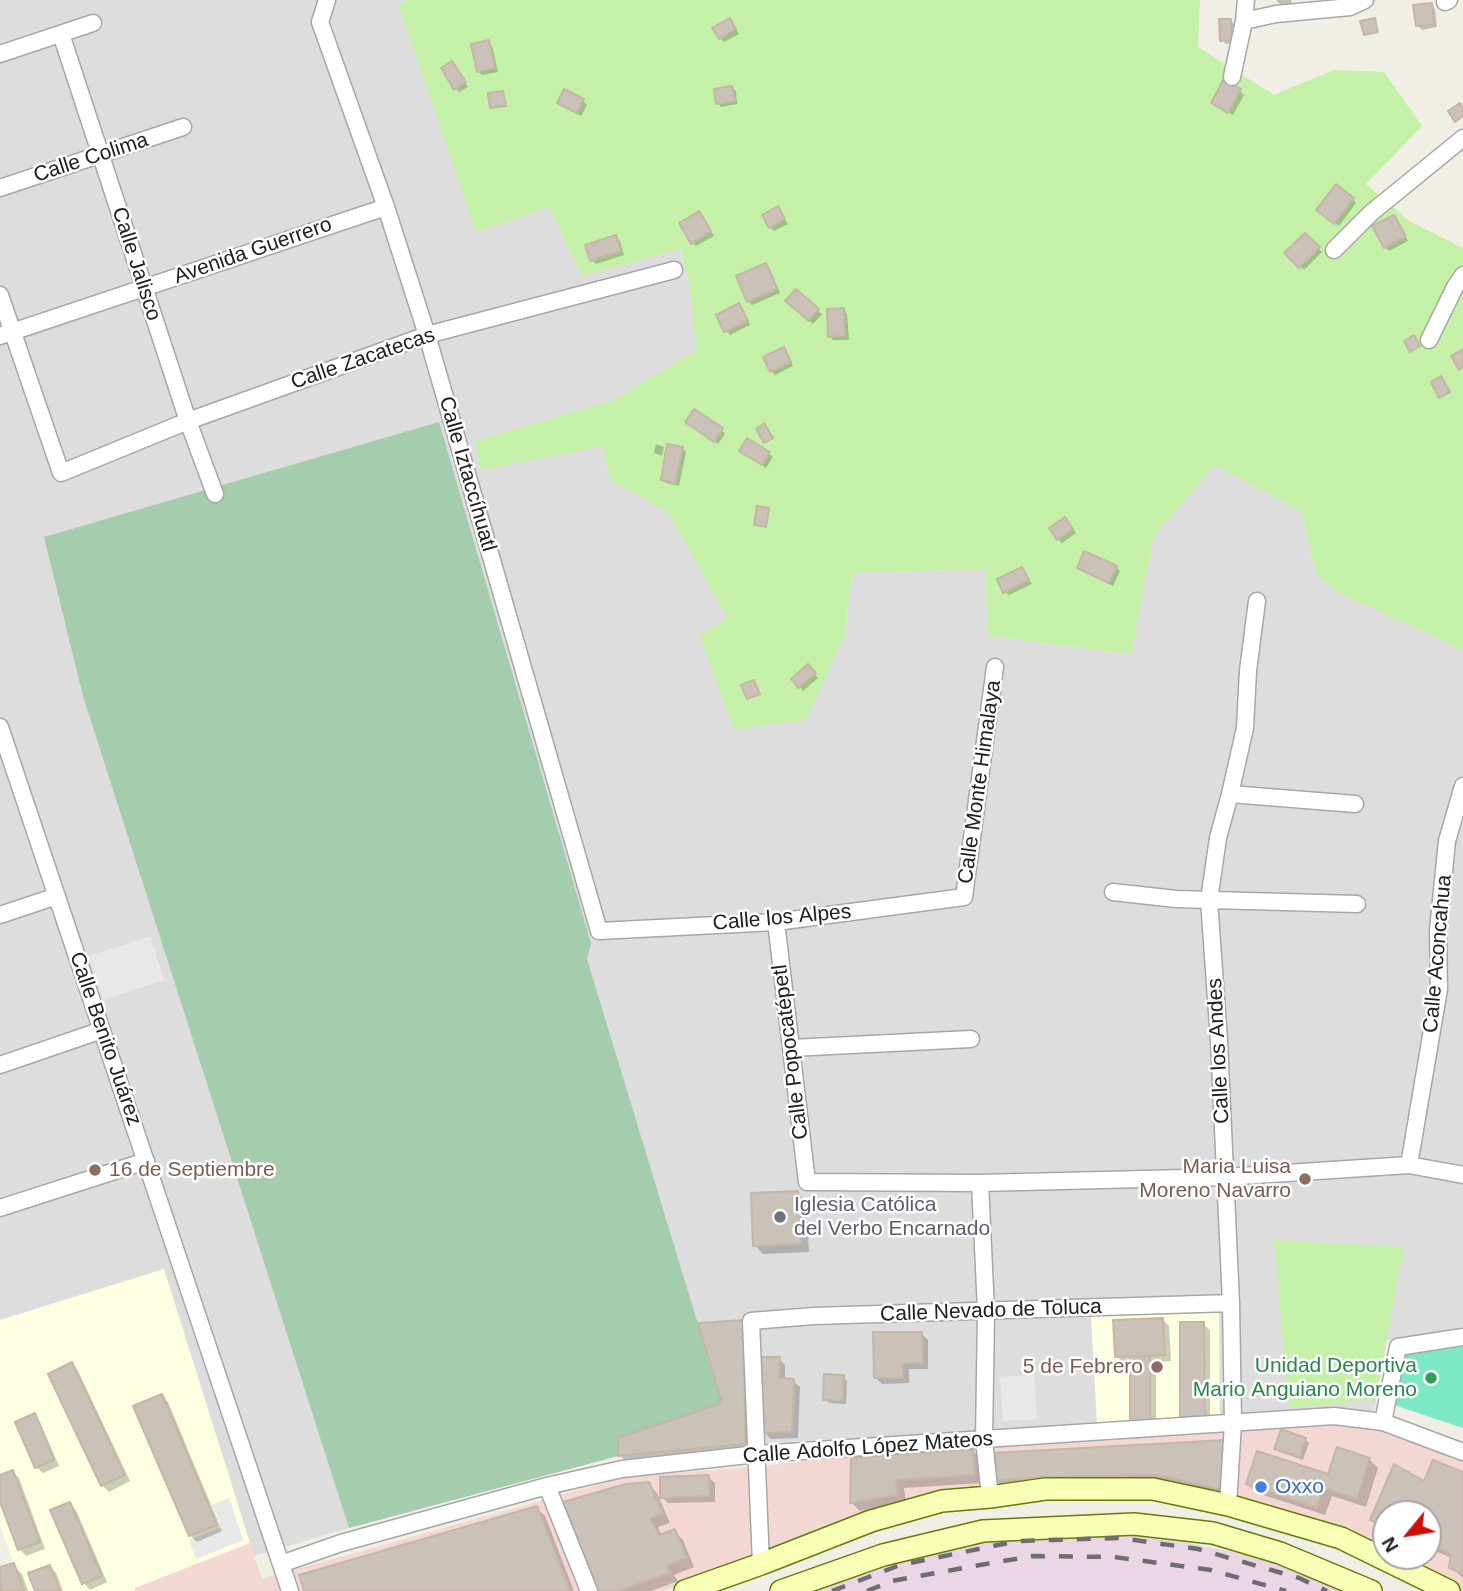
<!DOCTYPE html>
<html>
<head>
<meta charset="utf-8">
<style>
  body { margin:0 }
  #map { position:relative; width:1463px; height:1591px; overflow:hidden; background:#f1eee5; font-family:Helvetica,sans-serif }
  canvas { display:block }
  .north { position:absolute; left:1372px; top:1500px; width:70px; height:70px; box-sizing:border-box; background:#fff; border:2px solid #a6a6a6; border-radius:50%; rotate:240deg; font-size:19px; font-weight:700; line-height:28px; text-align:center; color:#202020 }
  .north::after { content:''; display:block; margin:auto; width:24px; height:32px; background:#cf0f00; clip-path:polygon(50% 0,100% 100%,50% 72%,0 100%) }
</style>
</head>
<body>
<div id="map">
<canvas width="1463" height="1591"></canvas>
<div class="north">N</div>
</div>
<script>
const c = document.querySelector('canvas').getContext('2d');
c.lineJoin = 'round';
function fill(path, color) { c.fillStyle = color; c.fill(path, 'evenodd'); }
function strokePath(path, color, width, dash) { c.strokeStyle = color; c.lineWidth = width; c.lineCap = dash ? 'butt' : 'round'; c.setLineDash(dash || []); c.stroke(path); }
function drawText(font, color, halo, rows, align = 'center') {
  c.font = font + ' Helvetica,sans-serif'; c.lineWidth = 5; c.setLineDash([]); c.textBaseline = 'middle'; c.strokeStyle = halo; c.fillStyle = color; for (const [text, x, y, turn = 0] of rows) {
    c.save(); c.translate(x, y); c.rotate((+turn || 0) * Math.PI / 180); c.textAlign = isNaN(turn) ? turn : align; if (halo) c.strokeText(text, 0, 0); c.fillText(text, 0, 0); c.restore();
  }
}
const residential = new Path2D(`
  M0,0H408L399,4L550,207L582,276L680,249L688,278L845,634L852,573L985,569L988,636L1130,654L1154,536L1215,465L1302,512L1316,574L1339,593L1463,650V1327L1387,1340L1374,1411L745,1444L618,1456L349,1528L254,1556L164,1270L0,1320Z`);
const commercial = new Path2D(`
  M1334,1421L1380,1427L1463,1458V1591H1457L1389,1556H1428V1514H1386V1555L1221,1496L1044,1484L753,1557L663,1591H135L134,1588L250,1543L262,1579L625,1477L767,1466L852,1454L1226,1432Z`);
const industrial = new Path2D(`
  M1149,1535L1295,1565L1343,1591H810L860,1572L999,1538Z`);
const education = new Path2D(`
  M164,1269L250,1543L135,1588V1591H24L0,1526V1320Z
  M1219,1310L1220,1419L1097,1425L1091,1315Z`);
const grass = new Path2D(`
  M408,0H1200L1198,47L1274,95L1334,70L1384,72L1422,126L1366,184L1409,221L1463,248V650L1339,593L1316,574L1302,512L1215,465L1154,536L1131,654L988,636L985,569L852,573L845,634L806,720L734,729L699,635L728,619L667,511L610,480L603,446L481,470L475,441L614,400L697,350L688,278L680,249L582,276L549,207L476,232L398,4Z
  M1274,1240L1404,1247L1375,1400L1289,1408Z`);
const cemetery = new Path2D(`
  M439,422L591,943L587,959L722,1403L618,1438V1456L349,1528L83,696L44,537Z`);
const pitch = new Path2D(`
  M1463,1342V1428L1394,1405L1404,1351Z`);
const parking = new Path2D(`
  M150,936L164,980L103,1000L89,956Z
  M1034,1375L1037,1419L1003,1421L1000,1377Z
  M229,1498L243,1540L196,1559L189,1540L221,1527L212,1505Z`);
const shadow = new Path2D(`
  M1276,0H1291L1292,4H1280Z
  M1431,5L1435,9L1437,27L1422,30L1418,26Z
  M1230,20L1234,24L1235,43L1226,44L1222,40Z
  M733,24L739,34L724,42L720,38Z
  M488,42L492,46L498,72L482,75L478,71Z
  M456,67L468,87L459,92L456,88Z
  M732,88L736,91L737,104L721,107L718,103Z
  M1240,91L1244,95L1233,115L1217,107L1213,103Z
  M583,101L587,105L581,116L563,107L559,103Z
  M1353,199L1356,203L1339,226L1323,214Z
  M778,209L788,224L774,231L770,227Z
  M702,217L714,236L696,246L693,243Z
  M1394,217L1397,221L1408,241L1389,251L1385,247Z
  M1305,235L1322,252L1304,270L1287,253Z
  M616,237L620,241L624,255L596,264L592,260Z
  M766,265L770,269L780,293L752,305L748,301Z
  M796,291L822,314L813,324L788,301Z
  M739,305L743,309L750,325L730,335L726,331Z
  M844,310L847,314L849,340H833L830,336Z
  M783,349L787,353L793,366L775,375L771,371Z
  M691,426L722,430L725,434L718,444Z
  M656,444L664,447L662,456L654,453Z
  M682,448L686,452L679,486L666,483L662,479Z
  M745,454H769L773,457L766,468Z
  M1069,523L1076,533L1062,543L1058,539Z
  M1116,567L1120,571L1113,586L1083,571L1079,568Z
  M1022,569L1032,584L1009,595L1005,592Z
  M808,667L818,678L803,691L793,679Z
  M798,1193L806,1201L809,1252L763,1254L755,1245Z
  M1163,1320L1169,1326L1171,1361L1156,1362V1426H1138L1132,1420V1362L1123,1363L1117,1356Z
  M743,1322L753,1453L628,1464L620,1455L724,1404Z
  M1203,1324L1210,1330V1422H1188L1182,1416Z
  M921,1333L928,1340V1369H909V1383L882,1384L875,1377Z
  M779,1359L785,1365V1380L793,1381L800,1387L798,1438L771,1439L764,1432Z
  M72,1365L78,1371L130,1481L109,1492L102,1485Z
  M843,1377L847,1381L846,1404L829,1403L825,1399Z
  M162,1396L168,1402L222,1531L197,1542L190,1535Z
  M34,1416L40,1422L59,1466L43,1473L36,1467Z
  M1305,1439L1309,1443L1303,1460L1280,1452L1276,1448Z
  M1224,1442L1229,1497L1005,1489L996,1480Z
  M972,1450L981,1459L983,1483L904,1488L906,1503L860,1511L852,1503L853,1459Z
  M1369,1459L1378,1468L1366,1507L1332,1496L1325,1515L1257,1493L1248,1484L1329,1476Z
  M13,1472L19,1478L45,1549L26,1556L20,1549L0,1497V1477Z
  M1463,1474V1578L1451,1567L1452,1558L1428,1548V1514H1386V1530L1380,1528L1372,1519L1425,1483Z
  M708,1477L715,1483V1502L668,1503L662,1497Z
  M648,1484L657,1493L670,1523L658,1527L662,1536L674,1531L683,1540L694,1567L674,1575L678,1581L651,1591H600Z
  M70,1504L76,1510L107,1582L90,1590L84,1583L53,1511Z
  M536,1508L545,1516L574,1591H306Z
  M13,1565L22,1574L28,1591H3Z
  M50,1567L56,1573L63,1591H37Z`);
const building = new Path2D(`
  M1432,3L1434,24L1416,26L1413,5Z
  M730,18L736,29L719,39L712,28Z
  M1375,18L1378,32L1364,35L1360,21Z
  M1219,19H1231L1232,40L1220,41Z
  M489,40L495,68L477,72L471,44Z
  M452,61L466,82L454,90L441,68Z
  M1223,80L1241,89L1228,113L1211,103Z
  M732,86L735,101L716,104L714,89Z
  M564,89L584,99L577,113L557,103Z
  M503,91L506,106L490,108L488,93Z
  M1460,103L1463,108V116L1455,122L1448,111Z
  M1336,184L1354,198L1334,224L1316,210Z
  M778,206L785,219L769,228L762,215Z
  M699,211L711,231L691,244L679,223Z
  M1394,215L1406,236L1384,248L1372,226Z
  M1305,233L1320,247L1299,268L1284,253Z
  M616,235L621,251L590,261L585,245Z
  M766,263L777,289L747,302L736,276Z
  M796,289L819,309L809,321L785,301Z
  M739,303L748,321L724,332L716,315Z
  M844,308L845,336L828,337L827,309Z
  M1414,335L1420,346L1410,352L1404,341Z
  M784,347L791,362L770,372L763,357Z
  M1463,349V367L1459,370L1451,356Z
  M1441,376L1450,392L1439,398L1431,382Z
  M694,409L723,428L714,442L685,422Z
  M764,423L773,438L764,443L756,429Z
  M747,438L770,452L762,465L739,451Z
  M667,444L683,447L675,483L661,480Z
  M757,506L769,508L766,527L754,525Z
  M1065,517L1073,529L1057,540L1049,528Z
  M1084,551L1117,566L1109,583L1077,568Z
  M1022,567L1029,580L1003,593L997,579Z
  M808,664L816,673L798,688L791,679Z
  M754,680L760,694L747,699L741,685Z
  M798,1191L801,1244L753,1246L751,1193Z
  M1163,1318L1165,1355L1115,1357L1113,1320Z
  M744,1320L745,1444L618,1456V1438L722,1403L698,1323Z
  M1180,1322H1204L1205,1417H1180Z
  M873,1332H922L923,1363L903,1364V1378H874Z
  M1130,1356H1150V1421H1130Z
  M760,1357H780L779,1378L794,1379L792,1432L763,1433Z
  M72,1362L125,1475L101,1486L48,1374Z
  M824,1374L844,1375L843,1401L823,1400Z
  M162,1394L217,1525L189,1536L133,1406Z
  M35,1413L54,1460L35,1468L15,1422Z
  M1281,1429L1306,1438L1300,1457L1274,1449Z
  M1225,1440L1220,1489L1155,1475L1045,1477L995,1481L992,1453Z
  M1337,1447L1370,1458L1357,1499L1323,1488L1317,1508L1246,1484L1257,1451L1328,1474Z
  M973,1449L975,1475L896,1480L898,1495L850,1503L851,1458Z
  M1433,1460L1463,1472V1574L1449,1568L1451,1554L1428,1544V1514H1386V1527L1370,1520L1394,1464L1424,1481Z
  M13,1470L40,1542L18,1550L0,1502V1475Z
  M709,1475L710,1496L660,1498V1477Z
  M649,1482L663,1514L650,1518L659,1535L675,1529L687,1558L667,1566L670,1573L619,1591H598L563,1502L626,1484Z
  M70,1502L102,1576L82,1584L50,1510Z
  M537,1506L570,1591H304L299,1575Z
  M14,1563L24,1591H1L0,1567Z
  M50,1565L60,1591H35L28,1573Z`);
const street = new Path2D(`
  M327,0L320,22L386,207L427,335L599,931L776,922L964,897L995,667
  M1445,0V2L1449,0
  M1244,21L1276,14L1350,7L1365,0
  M61,34L188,421L215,494
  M0,54L93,23
  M1232,77L1244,21L1246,0
  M0,188L183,127
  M1334,250L1371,213L1463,138
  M0,295L61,473L188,421L427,335L674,270
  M0,336L386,207
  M1429,340L1455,287L1463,275
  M0,727L290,1591
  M1230,794L1355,804
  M1113,892L1176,899L1357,904
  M0,915L57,896
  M776,922L807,1182L980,1183L1225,1177L1409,1165L1463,1175
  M791,1048L971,1039
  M0,1065L102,1030
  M1409,1165L1439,989L1438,930L1447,841L1463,786
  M980,1183L986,1311L984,1440L990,1497
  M0,1208L146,1161
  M1383,1422L1398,1347L1463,1337
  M547,1486L589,1591
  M1228,1505L1233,1423L1231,1303L1219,1041L1209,900L1218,838L1230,794L1245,728L1248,671L1257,601
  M281,1564L341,1543L547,1486L622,1469L757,1454L1334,1416L1383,1422L1463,1452
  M761,1564L751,1321L814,1316L1231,1303`);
const secondary = new Path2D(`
  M685,1591L761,1564L871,1521L942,1501L990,1497L1045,1489H1153L1228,1505L1341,1538L1449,1591
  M781,1591L883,1555L983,1531L1134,1524L1213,1533L1280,1553L1371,1591`);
const rail = new Path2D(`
  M832,1591L900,1565L1018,1541L1120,1538L1198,1549L1299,1578L1327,1591
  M867,1591L892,1581L974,1566L1033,1556L1114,1557L1211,1570L1286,1591`);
const markers = [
  [95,1170,7,"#8d6e63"],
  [1305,1179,7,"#8d6e63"],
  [780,1217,7,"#6b7280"],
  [1157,1367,7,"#8d6e63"],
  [1431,1378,7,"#2e9e5b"],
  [1261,1487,7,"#3f7fe0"]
];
const streetNames = [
  ["Calle Colima",91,158,-18],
  ["Avenida Guerrero",253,251,-19],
  ["Calle Jalisco",136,264,72],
  ["Calle Zacatecas",363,359,-19],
  ["Calle Iztaccíhuatl",467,474,74],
  ["Calle Monte Himalaya",980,782,-82],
  ["Calle los Alpes",782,918,-5],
  ["Calle Aconcahua",1438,954,-85],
  ["Calle Benito Juárez",105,1039,71],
  ["Calle los Andes",1219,1051,-93],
  ["Calle Popocatépetl",791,1052,-97],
  ["Calle Nevado de Toluca",991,1311,-2],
  ["Calle Adolfo López Mateos",868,1448,-4]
];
const educationNames = [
  ["Maria Luisa",1291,1167],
  ["Moreno Navarro",1291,1191],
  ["16 de Septiembre",109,1170,"left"],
  ["5 de Febrero",1143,1367]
];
const worshipNames = [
  ["Iglesia Católica",794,1205],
  ["del Verbo Encarnado",794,1229]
];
const leisureNames = [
  ["Unidad Deportiva",1417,1366],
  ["Mario Anguiano Moreno",1417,1390]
];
const shopNames = [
  ["Oxxo",1275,1487]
];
fill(residential, '#dedddd');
fill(commercial, '#f3d7d3');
fill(industrial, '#ebd6e6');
fill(education, '#fdffe0');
fill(grass, '#c5f0a7');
fill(cemetery, '#a4ccad');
fill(pitch, '#7ce8c6');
fill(parking, '#e8e8e8');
fill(shadow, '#0003');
fill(building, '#cac1b8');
strokePath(building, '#c5b6a6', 2);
strokePath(street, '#a7a7a7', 19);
strokePath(secondary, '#667d00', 24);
strokePath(street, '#fff', 16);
strokePath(secondary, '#f6ffb5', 21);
strokePath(rail, '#6e6e6e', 4.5, [14, 14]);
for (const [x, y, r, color] of markers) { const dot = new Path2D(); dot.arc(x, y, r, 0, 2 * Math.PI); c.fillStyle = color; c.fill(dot); strokePath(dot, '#fff', 2.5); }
drawText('21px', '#202020', '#fff', streetNames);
drawText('21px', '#785e54', '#fff', educationNames, 'right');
drawText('21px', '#5b616d', '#fff', worshipNames, 'left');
drawText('21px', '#27864d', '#fff', leisureNames, 'right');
drawText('21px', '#366cbe', '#fff', shopNames, 'left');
</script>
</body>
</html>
